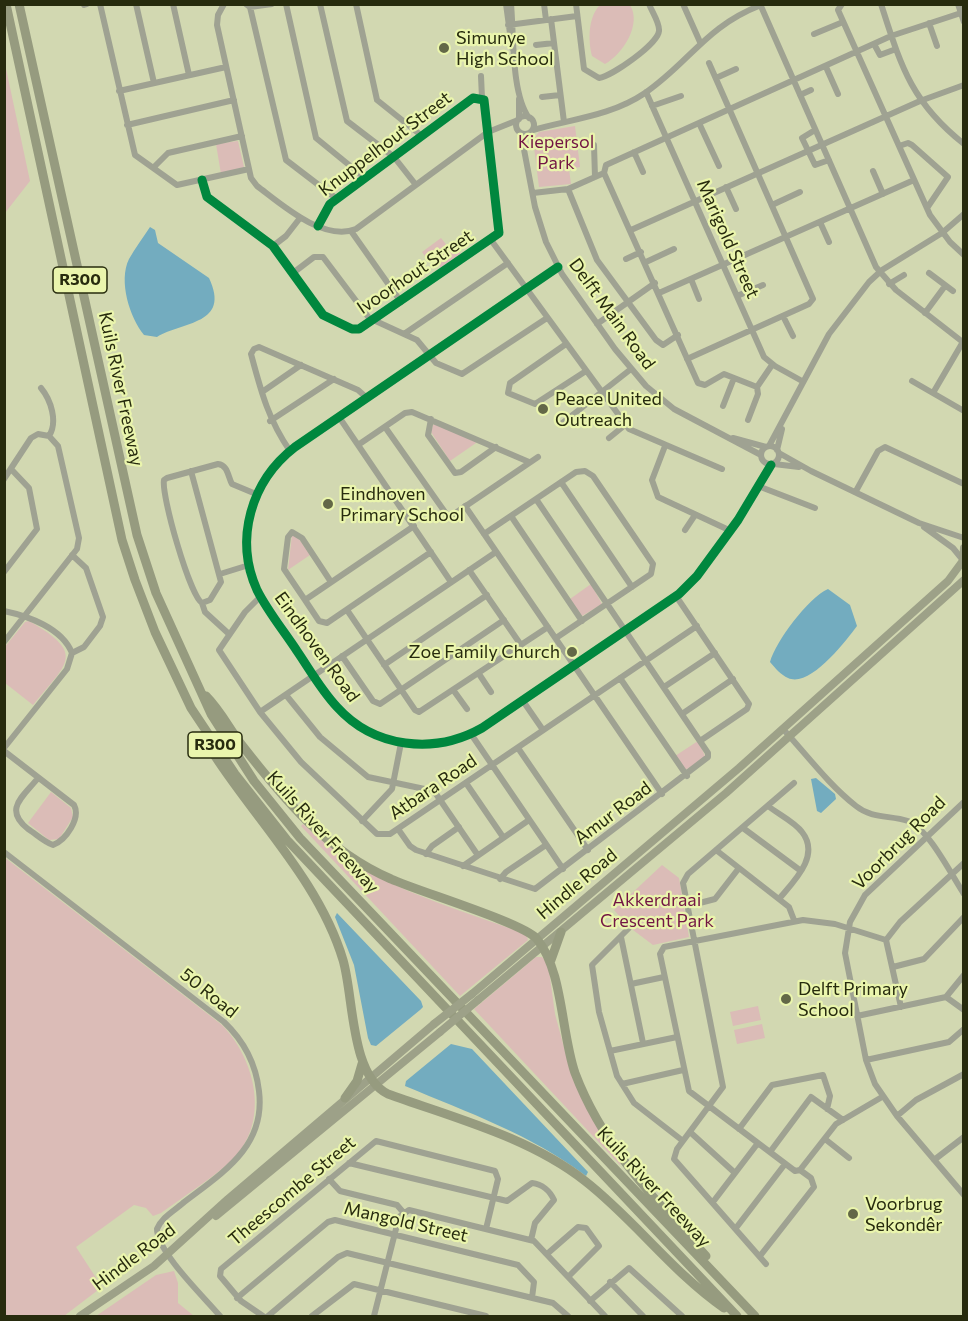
<!DOCTYPE html>
<html>
<head>
<meta charset="utf-8">
<style>
  body { margin:0 }
  #map { position:relative; width:968px; height:1321px; overflow:hidden; background:#d2d8b1; font-family:Commissioner,sans-serif }
  canvas { display:block }
  .frame { position:absolute; inset:0; border:6px solid #272b0e; pointer-events:none }
</style>
</head>
<body>
<div id="map">
<canvas width="968" height="1321"></canvas>
<div class="frame"></div>
</div>
<script>
const c = document.querySelector('canvas').getContext('2d');
c.lineJoin = 'round';
function fill(path, color) { c.fillStyle = color; c.fill(path, 'evenodd'); }
function strokePath(path, color, width, dash) { c.strokeStyle = color; c.lineWidth = width; c.lineCap = dash ? 'butt' : 'round'; c.setLineDash(dash || []); c.stroke(path); }
function drawText(font, color, halo, rows, align = 'center') {
  c.font = font + ' Commissioner,sans-serif'; c.lineWidth = 4.5; c.setLineDash([]); c.textBaseline = 'middle'; c.strokeStyle = halo; c.fillStyle = color; for (const [text, x, y, turn = 0] of rows) {
    c.save(); c.translate(x, y); c.rotate((+turn || 0) * Math.PI / 180); c.textAlign = isNaN(turn) ? turn : align; if (halo) c.strokeText(text, 0, 0); c.fillText(text, 0, 0); c.restore();
  }
}
const green = new Path2D(`
  M600,5H630C642,24 623,54 605,64L592,56C588,40 588,17 600,5Z
  M5,64L30,181L5,213H4Z
  M575,126L580,167L569,169L571,184L539,187L533,139L539,132Z
  M238,141L244,167L221,174L216,144Z
  M441,238L449,248L442,253L454,245L462,255L442,269L434,259L429,262L422,252Z
  M436,424L475,441L476,443L450,461L431,432L433,425Z
  M292,535L297,536L310,555L288,570Z
  M591,584L602,604L582,616L570,599Z
  M29,621C87,654 67,663 33,705L5,683L4,648L25,622Z
  M698,741L706,758L685,770L675,756Z
  M51,792L71,808L73,817L59,839L49,840L28,823Z
  M303,824C364,884 447,905 526,934L528,940L460,996L301,826Z
  M4,857L222,1025C256,1060 271,1123 231,1161C210,1180 184,1196 161,1213L153,1216L146,1208L134,1205L76,1247L102,1287L64,1316H5Z
  M662,865L679,878L689,937L653,945L629,927L632,923L629,919L625,923L614,910Z
  M536,957H542L548,963L555,1014L568,1062L621,1163L620,1165L474,1009Z
  M758,1006L761,1020L733,1026L730,1012Z
  M762,1024L765,1038L737,1044L734,1030Z
  M174,1271L178,1283V1303L194,1316H96L156,1275Z`);
const water = new Path2D(`
  M150,227L155,230L158,243L209,278C231,325 183,321 157,337L144,335C130,318 118,281 129,259C135,248 143,238 150,227Z
  M828,589L850,605L857,626C845,642 810,688 788,678C781,675 775,668 770,662C776,641 808,598 828,589Z
  M816,778L835,794L836,799L821,813L817,811L811,779Z
  M337,913L421,1001L423,1007L420,1010L376,1046L371,1045L368,1038L354,965L335,917Z
  M451,1044L472,1049L588,1172L586,1176C532,1135 467,1112 405,1086L406,1081Z`);
const minor = new Path2D(`
  M100,4L135,155L177,185L249,169
  M136,4L154,83
  M173,4L189,75
  M224,4L218,15L217,25L251,178L257,186C281,204 323,242 356,229L488,132L518,120
  M246,4L250,7L272,4
  M286,4L316,138L365,178
  M320,4L347,121L394,157L416,185
  M356,4L377,100L422,136
  M506,4L512,48
  M511,4C514,35 511,93 529,118
  M544,4L546,20
  M576,4L584,69L599,78C612,76 658,44 659,31C660,23 652,12 649,4
  M683,4L700,42
  M760,4L876,267L896,290L964,343
  M842,4L838,10L930,215L950,242L964,255
  M881,4C901,66 911,102 964,144
  M958,4L964,22
  M84,5L87,4
  M250,7L286,160L337,199
  M551,19L564,122
  M929,23L937,46
  M508,25L577,16
  M814,34L843,22
  M874,44L880,55L896,49
  M536,45L554,43
  M826,67L838,94
  M481,76L482,98
  M716,78L736,69
  M119,91L226,67
  M646,92L764,357L775,366L802,381
  M800,95L811,90
  M542,97L560,95
  M519,99V119
  M652,106L681,96
  M516 125a9 9 0 1 1 18 0a9 9 0 1 1-18 0Z
  M699,123L719,166
  M127,125L234,100
  M533,130C572,119 611,116 645,93C691,61 705,27 761,5
  M815,130L802,138L815,165L829,160
  M521,134L535,207L546,242L562,274L615,349L646,386L674,409L761,455
  M594,145L595,177
  M899,146L908,143L912,145L948,177L927,208
  M634,152L643,172
  M153,168L168,153L242,136
  M873,171L883,194
  M604,173L606,165L891,36L964,12
  M604,173L698,383L705,385L724,374L757,387
  M202,180L207,197L273,246L323,315L352,329H359L499,233L484,100L473,98L330,204L318,226
  M726,187L736,209
  M568,189L597,260L656,340L663,345L678,335
  M533,193L568,189L604,173
  M772,205L800,192
  M820,222L829,242
  M631,230L920,101L964,85
  M351,231L401,302
  M491,240L629,429L722,469
  M273,246L286,236L300,218
  M626,259L641,252
  M646,262L674,249
  M558,267L295,447C251,481 234,539 257,590C268,612 284,631 297,651C310,670 321,690 337,707C374,748 434,755 482,728L679,594L697,576L738,520L771,465
  M293,273L314,257H323L369,318L417,340L436,363L462,374L547,318
  M929,273L953,291
  M691,279L699,299
  M889,284L904,275
  M659,293L914,180
  M737,296L763,285
  M925,313L945,286
  M783,316L793,336
  M597,324L655,283
  M404,334L508,263
  M566,344L510,383L508,393L535,404L586,371
  M687,359L809,304L813,299L709,63
  M912,381L964,411
  M41,388C51,400 58,422 49,436
  M262,392L301,365
  M933,393L964,340
  M723,406L734,378
  M339,417L451,582
  M431,419L428,435L455,473L461,472L496,447
  M748,420L758,394L757,387L772,365
  M270,421L334,379
  M561,424L631,369
  M385,427L447,515L454,514L538,457
  M609,438L625,425
  M733,438L766,447
  M358,445L405,413L412,412L529,462
  M761 455a9 9 0 1 1 18 0a9 9 0 1 1-18 0Z
  M665,446L652,480L658,497L731,531
  M769,446L829,334L869,282L882,270L942,233L964,214
  M777,450L782,429
  M290,451C268,419 261,391 251,354L254,349L259,347L358,390L367,398
  M779,453L811,471L919,523L964,538
  M774,464L799,467
  M191,471L221,582L210,600L202,603C190,596 161,495 164,480L167,478L218,464C228,465 228,477 232,484L256,494
  M4,479L31,438L38,434L49,436L58,446L79,538L77,549L4,642
  M561,482L632,587
  M758,486L815,508
  M856,491L878,451L885,447L964,484
  M465,506L662,794
  M511,516L582,621
  M414,526L305,600L319,621L327,623L431,552
  M924,527L953,548L962,559
  M685,530L695,515
  M484,534L576,472L585,471L593,476L653,564L651,574L556,638
  M496,552L260,712L301,762L377,834H390L697,626
  M469,570L521,645
  M4,572L37,529L29,488L11,469
  M220,574L249,565
  M676,596L749,704L747,709L700,741
  M305,600L284,569L288,537L292,532L302,538L331,582
  M202,603L205,612L229,634
  M347,610L415,710L419,712L548,627
  M4,611C28,616 62,628 72,653L67,669L4,748
  M72,653L84,647L100,626L103,617L86,568L72,555
  M342,656L373,701L380,704L504,620
  M384,665L487,595
  M479,674L491,692
  M620,678L687,776
  M664,687L715,653
  M454,691L467,709
  M286,695L320,737L368,777L434,791L477,854
  M523,701L543,730
  M260,712L219,650L245,612L261,596
  M682,714L733,679
  M783,729C806,754 829,785 856,806C872,819 890,815 908,821C928,828 952,876 964,894
  M471,734L563,869
  M518,748L588,850
  M4,751L74,805C81,818 66,840 53,845C44,842 36,834 28,829C3,809 23,797 38,778
  M466,783L503,837
  M964,802L865,895L850,922L845,953L866,1060L875,1084L897,1116L964,1195
  M768,806C778,814 795,822 802,832C821,856 793,882 779,899
  M362,821L392,789L401,743
  M743,828L801,871
  M398,829L410,846L416,850L535,889L708,757V753L536,499
  M716,850L789,907L794,920
  M4,852L224,1022C244,1041 256,1065 259,1091C266,1147 222,1173 183,1203C174,1211 162,1217 157,1229C157,1252 205,1298 220,1316
  M426,854L432,846L459,827
  M463,866L529,820
  M500,879L506,872L546,845
  M688,906L715,899L739,868
  M629,928L592,965L599,1012L617,1076L634,1103L683,1141
  M621,937L643,1043
  M886,940L900,922L964,863
  M886,940L901,1007
  M893,967L924,959L964,917
  M631,984L664,977
  M946,997L964,1010
  M857,1016L946,997L964,975
  M610,1051L677,1037
  M866,1060L949,1042L964,1029
  M622,1084L683,1070
  M882,1097L836,1124L800,1170L795,1171L689,1091L660,954L664,947L803,920L835,924L886,940
  M897,1116L916,1100L964,1074
  M739,1129L772,1085L823,1075L830,1096L827,1109
  M690,1132L735,1173
  M825,1139L849,1158
  M770,1152L811,1097L843,1120
  M934,1160L964,1137
  M349,1163L507,1201L532,1183C542,1184 550,1191 554,1200L535,1223L531,1240
  M329,1179L340,1191L397,1205L403,1212
  M713,1202L758,1143
  M736,1228L785,1164
  M547,1254L578,1227L586,1228L599,1246L568,1277
  M760,1256L814,1187L811,1178L800,1170
  M766,1264L674,1159L677,1149L723,1087L683,883L688,874L794,783
  M610,1282L643,1316
  M237,1298L328,1222L335,1220L518,1265L534,1282L532,1298
  M590,1301L629,1268L682,1316
  M263,1316L241,1301L220,1276L221,1269L376,1141L495,1171L498,1179L486,1229
  M268,1316L338,1257L347,1253L553,1303L568,1316
  M312,1316L354,1284L486,1316
  M374,1316L399,1217L409,1210L534,1241L605,1316`);
const major = new Path2D(`
  M963,564L964,548
  M472,994L739,768L948,581L962,562
  M478,1000L726,793L964,580
  M216,1216L440,1032
  M80,1316L154,1266L228,1199L434,1024`);
const highway = new Path2D(`
  M6,4L122,540L135,580L155,632L191,708L235,774L287,840L737,1316
  M19,4L137,535L156,593L211,714L254,781L300,838L755,1316
  M206,696C220,710 229,728 241,744C283,798 326,851 391,879C417,891 524,923 537,939C563,971 561,1032 575,1073C602,1145 655,1200 706,1256
  M215,756C258,822 320,883 343,960C354,997 350,1075 388,1094C454,1118 529,1137 585,1181C634,1219 672,1272 724,1308
  M551,960L561,932
  M345,1098L357,1081L362,1064`);
const majorBridge = new Path2D(`
  M434,1024L472,994
  M440,1032L478,1000`);
const cycleway = new Path2D(`
  M202,180L207,197L273,246L323,315L352,329H359L499,233L484,100L473,98L330,204L318,226
  M558,267L295,447C251,481 234,539 257,590C268,612 284,631 297,651C310,670 321,690 337,707C374,748 434,755 482,728L679,594L697,576L738,520L771,465`);
const markers = [
  [444,48,6,"#636847"],
  [543,409,6,"#636847"],
  [328,504,6,"#636847"],
  [572,652,6,"#636847"],
  [786,999,6,"#636847"],
  [853,1214,6,"#636847"]
];
const shields = [
  [80,280,54],
  [215,745,54]
];
const shieldNames = [
  ["R300",80,280],
  ["R300",215,745]
];
const poiNames = [
  ["Simunye",456,38],
  ["High School",456,59],
  ["Peace United",555,399],
  ["Outreach",555,420],
  ["Eindhoven",340,494],
  ["Primary School",340,515],
  ["Zoe Family Church",560,652,"right"],
  ["Delft Primary",798,989],
  ["School",798,1010],
  ["Voorbrug",865,1204],
  ["Sekondêr",865,1225]
];
const parkNames = [
  ["Kiepersol",556,142],
  ["Park",556,163],
  ["Akkerdraai",657,900],
  ["Crescent Park",657,921]
];
const streetNames = [
  ["Knuppelhout Street",385,144,-37],
  ["Marigold Street",728,239,66],
  ["Ivoorhout Street",415,272,-34],
  ["Delft Main Road",612,314,54],
  ["Kuils River Freeway",121,389,78],
  ["Eindhoven Road",317,647,54],
  ["Atbara Road",433,787,-34],
  ["Amur Road",613,813,-37],
  ["Kuils River Freeway",323,832,48],
  ["Voorbrug Road",899,843,-45],
  ["Hindle Road",577,884,-40],
  ["50 Road",209,993,39],
  ["Kuils River Freeway",654,1187,47],
  ["Theescombe Street",292,1191,-40],
  ["Mangold Street",406,1222,13],
  ["Hindle Road",134,1257,-37]
];
fill(green, '#dbbcb7');
fill(water, '#73acbf');
strokePath(minor, '#9fa292', 6);
strokePath(major, '#9da188', 8);
strokePath(highway, '#969b7f', 9);
strokePath(majorBridge, '#9da188', 8);
strokePath(cycleway, '#00873e', 9);
for (const [x, y, r, color] of markers) { const dot = new Path2D(); dot.arc(x, y, r, 0, 2 * Math.PI); c.fillStyle = color; c.fill(dot); strokePath(dot, '#eaf5ad', 2); }
for (const [x, y, w] of shields) { const box = new Path2D(); box.roundRect(x - w / 2, y - 13, w, 26, 4.5); c.fillStyle = '#eaf5ad'; c.fill(box); strokePath(box, '#272b0e', 1.5); }
drawText('bold 16px', '#272b0e', null, shieldNames);
drawText('18px', '#272b0e', '#eaf5ad', poiNames, 'left');
drawText('18px', '#721644', '#eaf5ad', parkNames);
drawText('18px', '#272b0e', '#eaf5ad', streetNames);
</script>
</body>
</html>
